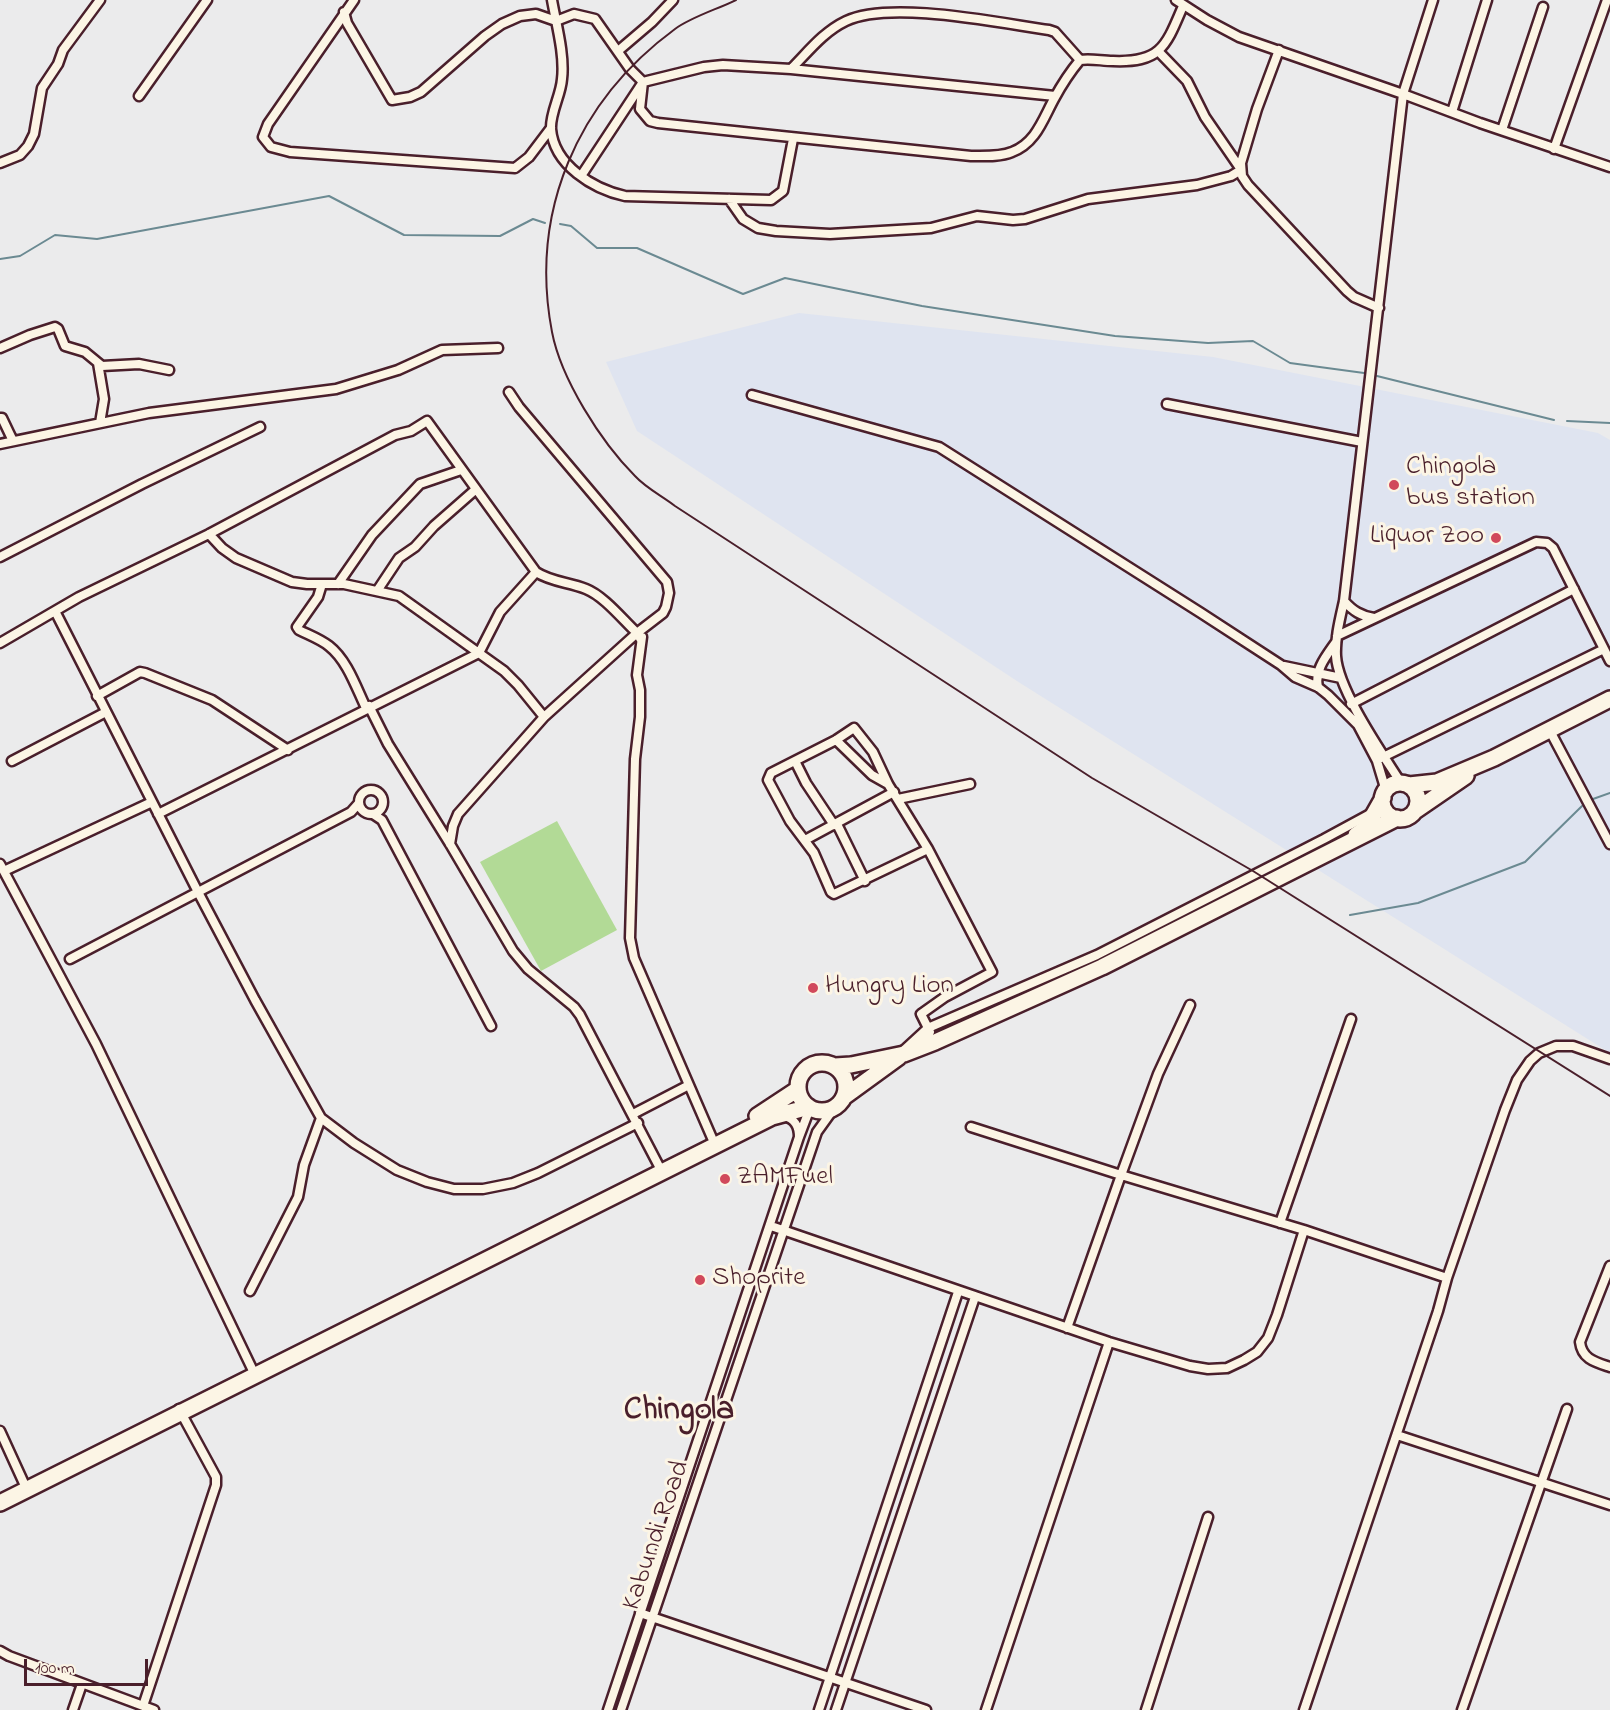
<!DOCTYPE html>
<html>
<head>
<meta charset="utf-8">
<style>
  body { margin:0 }
  #map { position:relative; width:1610px; height:1710px; overflow:hidden; background:#ebebec; font-family:"Indie Flower",sans-serif }
  canvas { display:block }
  .scale { position:absolute; left:24px; top:1659px; width:124px; height:27px; box-sizing:border-box; border:3px solid #4a1f2b; border-top:0; padding-left:8px; font-size:18px; line-height:21px; white-space:nowrap; color:#4a1f2b; -webkit-text-stroke:4px #fcf5e5; paint-order:stroke }
</style>
</head>
<body>
<div id="map">
<canvas width="1610" height="1710"></canvas>
<div class="scale">100 m</div>
</div>
<script>
const c = document.querySelector('canvas').getContext('2d');
c.lineJoin = 'round';
function fill(path, color) { c.fillStyle = color; c.fill(path, 'evenodd'); }
function strokePath(path, color, width, dash) { c.strokeStyle = color; c.lineWidth = width; c.lineCap = dash ? 'butt' : 'round'; c.setLineDash(dash || []); c.stroke(path); }
function drawText(font, color, halo, rows, align = 'center') {
  c.font = font + ' "Indie Flower",sans-serif'; c.lineWidth = 6; c.setLineDash([]); c.textBaseline = 'middle'; c.strokeStyle = halo; c.fillStyle = color; for (const [text, x, y, turn = 0] of rows) {
    c.save(); c.translate(x, y); c.rotate((+turn || 0) * Math.PI / 180); c.textAlign = isNaN(turn) ? turn : align; if (halo) c.strokeText(text, 0, 0); c.fillText(text, 0, 0); c.restore();
  }
}
const built = new Path2D(`
  M799,313L1213,357L1598,433L1610,440V1053L1020,683L637,431L606,362Z`);
const green = new Path2D(`
  M557,821L617,930L541,971L480,862Z`);
const stream = new Path2D(`
  M560,224L571,226L597,248H637L743,294L785,278L922,306L1115,336L1208,343L1253,341L1290,363L1364,373
  M0,259L20,256L55,235L97,239L329,196L404,235L500,236L533,219L545,223
  M1377,376L1554,420
  M1567,421L1610,423
  M1593,799L1610,793
  M1350,915L1418,903L1525,862L1582,806`);
const street = new Path2D(`
  M354,0L268,124L263,137L271,147L290,152L515,168L529,157L551,128
  M552,0C556,23 565,55 562,79C561,95 550,113 551,129C554,165 593,189 625,196L771,200L783,191L793,139
  M1176,0L1207,20L1239,37L1403,94L1480,123L1610,167
  M344,12L347,23L392,100L410,97L421,92L485,36L502,24L520,16L536,14L556,21L574,14L595,19L630,69L643,82
  M1279,50L1257,109L1241,163L1242,176L1248,185L1347,291L1354,297L1379,308
  M618,51L652,22L673,0
  M1158,51L1187,81L1205,117L1240,168
  M791,69L1055,96
  M643,82L640,109L650,121L658,123L971,156C984,156 1000,157 1012,152C1036,143 1043,119 1054,99C1061,86 1070,72 1080,60C1090,58 1102,61 1113,61C1161,63 1166,46 1183,6
  M139,96L207,0
  M1452,112L1487,0
  M1502,130L1543,7
  M1554,149L1607,0
  M0,163L20,155L28,146L34,134L42,88L58,64L63,50L100,0
  M581,176L643,82L704,67L723,65L791,69C808,52 823,32 846,21C890,0 999,23 1049,30L1055,32L1080,60
  M729,199L743,219L758,228L776,231L830,234L931,228L977,216L1013,220L1025,219L1088,199L1197,185L1231,176L1241,170
  M0,348L30,335L55,327L58,329L65,346L85,352L102,366L139,364L169,370
  M98,363L104,399L100,423
  M752,395L939,447L1201,613L1281,665L1295,677L1318,687L1328,695L1358,725L1377,761L1386,791
  M1167,404L1362,442
  M0,418H2L13,441
  M0,444L149,413L336,389L398,370L442,350L498,348
  M209,534L222,548L236,558L292,582L307,584H344L399,596L504,671L518,685L544,717
  M0,557L142,484L260,427
  M322,584L318,597L297,627L299,630C309,635 320,639 329,646C347,660 356,687 366,708
  M338,584L372,535L420,484L461,470
  M377,591L399,558L415,547L434,526L475,490
  M1344,601C1353,611 1361,616 1374,618
  M55,611L198,892L255,1000L321,1118L354,1143L397,1170L427,1182L454,1189H483L513,1183L538,1173L638,1123
  M1337,636L1536,542L1547,543L1553,548L1610,661
  M0,643L79,597L209,534L395,435L411,431L427,421L536,572C551,582 569,582 586,589C604,596 623,620 637,633L641,640
  M1284,666L1341,678
  M1318,687C1314,670 1327,655 1336,642
  M97,696L140,672L145,673L212,700L288,750
  M1351,704L1574,589
  M369,706L388,744L450,844L513,951L528,969L574,1007L580,1015L662,1172
  M1550,731L1610,844
  M836,740L872,775L888,784
  M1381,758L1604,649
  M12,761L106,712
  M795,761L806,783L834,825
  M1401,783C1382,753 1338,690 1336,656C1335,638 1340,619 1344,601L1403,94L1433,0
  M359 802a12 12 0 1 1 24 0a12 12 0 1 1-24 0Z
  M898,799L970,784
  M158,814L479,653L500,612L536,572
  M373,814L382,820L491,1026
  M837,824L865,881
  M805,840L894,792
  M450,844L453,826L458,814L544,717L637,633L663,613L666,607L669,593L667,582L519,407L509,392
  M0,864L96,1044L256,1377
  M4,871L152,802
  M70,959L351,812L359,803
  M922,1044L930,1032L921,1014L945,997L992,972L928,849L888,784L873,752L854,728L836,740L771,773L768,780L790,821L814,853L831,892L834,894L928,849
  M903,1051L928,1028L1097,955L1324,839L1372,813
  M689,1085L712,1138
  M633,1114L689,1085L634,958L630,938L635,759L640,717V690L637,675L642,637
  M784,1116C795,1119 799,1126 799,1137
  M971,1127L1121,1175L1158,1074L1190,1005
  M1280,1223L1351,1019
  M771,1226L1109,1342L1190,1366L1208,1369L1227,1368L1244,1360L1257,1352L1268,1338L1277,1315L1304,1230
  M1610,1266L1580,1342C1582,1359 1595,1362 1610,1367
  M1447,1278L1505,1110L1517,1080L1530,1061L1539,1053L1556,1046H1573L1610,1059
  M250,1291L298,1197L304,1165L321,1118
  M1067,1328L1121,1175L1304,1230L1447,1278L1438,1311L1304,1710
  M0,1431L27,1490
  M1397,1435L1610,1505
  M640,1613L926,1710
  M0,1651L9,1656L154,1710
  M143,1706L216,1485V1477L179,1409
  M73,1710L82,1684
  M608,1710L799,1137L810,1108
  M621,1710L817,1132L835,1107
  M819,1710L958,1292
  M836,1710L975,1297
  M986,1710L1109,1342
  M1146,1710L1208,1517
  M1462,1710L1567,1409`);
const highway = new Path2D(`
  M1382 801a18 18 0 1 1 36 0a18 18 0 1 1-36 0Z
  M1409,785L1437,782L1494,758L1610,699
  M1415,811L1466,776
  M1356,835L1366,828L1383,798
  M798 1087a24 24 0 1 1 48 0a24 24 0 1 1-48 0Z
  M835,1066L851,1065L904,1054L935,1042L1102,967L1397,818
  M844,1097L899,1057
  M757,1116L798,1089
  M0,1503L772,1117L809,1107`);
const rail = new Path2D(`
  M736,0C718,9 691,17 675,29C577,101 529,212 552,332C561,379 601,442 635,476C646,488 662,496 675,506L1092,778L1253,871L1610,1096`);
const markers = [
  [1394,485,6,"#d1495b"],
  [1496,538,6,"#d1495b"],
  [813,988,6,"#d1495b"],
  [725,1179,6,"#d1495b"],
  [700,1280,6,"#d1495b"]
];
const poiNames = [
  ["Chingola",1406,469],
  ["bus station",1406,500],
  ["Liquor Zoo",1484,538,"right"],
  ["Hungry Lion",825,988],
  ["ZAMFuel",737,1179],
  ["Shoprite",712,1280]
];
const streetNames = [
  ["Kabundi Road",658,1536,-71]
];
const districtNames = [
  ["Chingola",679,1413]
];
fill(built, '#dfe4f0');
fill(green, '#b2da96');
strokePath(stream, '#6b8a92', 2);
strokePath(street, '#4a1f2b', 13);
strokePath(highway, '#4a1f2b', 20);
strokePath(street, '#fcf5e5', 8);
strokePath(highway, '#fcf5e5', 15);
strokePath(rail, '#4a1f2b', 2);
for (const [x, y, r, color] of markers) { const dot = new Path2D(); dot.arc(x, y, r, 0, 2 * Math.PI); c.fillStyle = color; c.fill(dot); strokePath(dot, '#fcf5e5', 2); }
drawText('27px', '#4a1f2b', '#fcf5e5', poiNames, 'left');
drawText('27px', '#4a1f2b', '#fcf5e5', streetNames);
drawText('bold 33px', '#4a1f2b', '#fcf5e5', districtNames);
</script>
</body>
</html>
